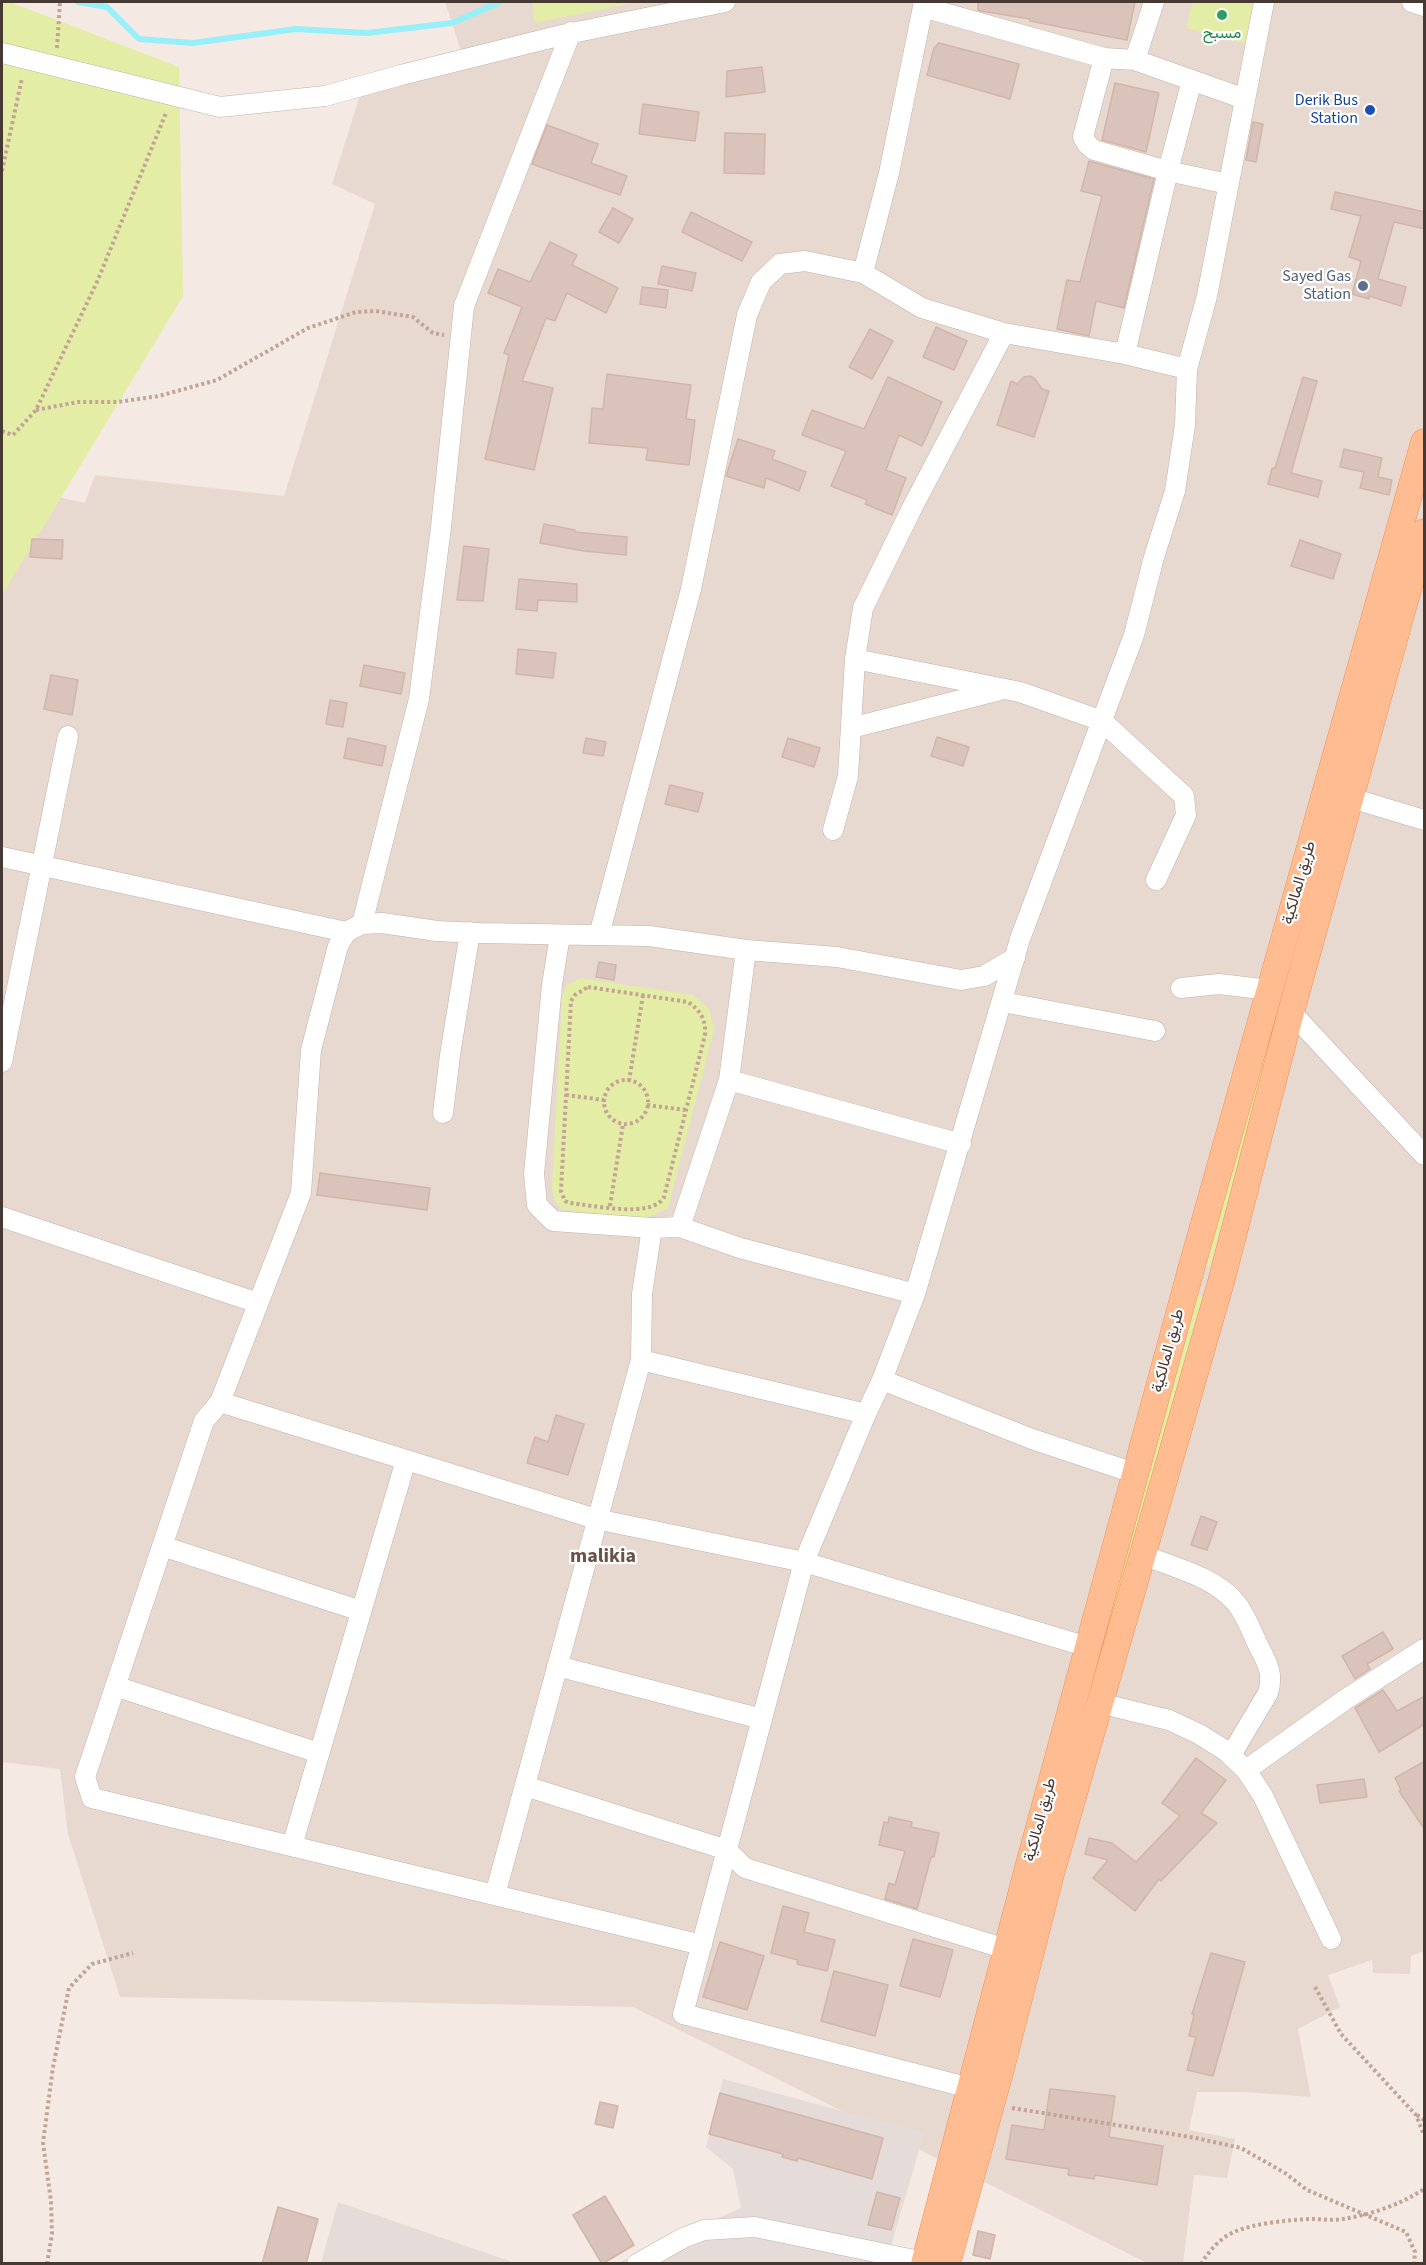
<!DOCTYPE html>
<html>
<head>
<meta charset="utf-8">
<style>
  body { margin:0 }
  #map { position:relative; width:1426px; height:2265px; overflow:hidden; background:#f4e9e3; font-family:"Source Sans 3",sans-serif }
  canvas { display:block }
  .frame { position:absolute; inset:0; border:3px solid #463832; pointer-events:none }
</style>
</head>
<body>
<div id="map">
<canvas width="1426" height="2265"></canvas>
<div class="frame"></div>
</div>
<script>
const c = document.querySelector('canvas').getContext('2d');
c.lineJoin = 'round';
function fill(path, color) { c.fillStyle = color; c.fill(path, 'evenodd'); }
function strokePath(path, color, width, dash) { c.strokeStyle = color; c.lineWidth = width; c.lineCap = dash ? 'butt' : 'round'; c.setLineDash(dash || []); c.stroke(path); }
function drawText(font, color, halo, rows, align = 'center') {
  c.font = font + ' "Source Sans 3",Vazirmatn,sans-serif'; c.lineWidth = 4.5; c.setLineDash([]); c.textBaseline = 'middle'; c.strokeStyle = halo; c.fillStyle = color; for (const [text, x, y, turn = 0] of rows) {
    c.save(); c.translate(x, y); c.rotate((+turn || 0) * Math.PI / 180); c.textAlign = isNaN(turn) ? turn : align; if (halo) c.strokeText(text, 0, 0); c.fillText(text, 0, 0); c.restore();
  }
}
const residential = new Path2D(`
  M445,2H1424V1951L1411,1956L1410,1974L1373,1973L1372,1960L1328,1975L1340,2007L1298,2029L1311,2097L1245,2092H1197L1189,2130L1235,2139L1227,2178L1194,2175L1183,2263H1147L633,2007L120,1997L68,1834L60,1769L2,1762V485L85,503L95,475L284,496L375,204L332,184L361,92L465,63Z`);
const industrial = new Path2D(`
  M723,2079L924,2133L886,2263L615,2264L741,2208L733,2169L706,2147Z
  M338,2202L515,2263H321Z`);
const green = new Path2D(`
  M2,2H10L179,67L183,296L2,595Z
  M532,2H637L535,23Z
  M1193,2H1258L1246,44L1186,28Z
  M1342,768L1349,770L1210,1267L1203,1265Z
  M581,978L693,995L709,1009L714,1029L668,1208L648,1217L629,1218L562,1209L555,1201L552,1188L562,997L566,986Z
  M1195,1294L1203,1297L1055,1836L1047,1834Z`);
const stream = new Path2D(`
  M78,2L107,7L139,39L193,43L296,29L367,33L452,23L500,2`);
const building = new Path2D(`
  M978,2H1135L1127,40L1065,28L1030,21V19L981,11L978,10Z
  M939,43L1019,64L1010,99L927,75L934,48Z
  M762,67L765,92L726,97L727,71Z
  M1115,83L1159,93L1146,152L1102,140Z
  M643,104L699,112L695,141L639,134Z
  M1253,122L1263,124L1256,162L1246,160Z
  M547,125L598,144L591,163L627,176L620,195L532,164Z
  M725,133L765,134L764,174L724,173Z
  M1089,161L1154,179L1124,308L1096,301L1089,336L1057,329L1067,280L1080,282L1102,196L1081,191Z
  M1335,192L1425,212V229L1394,222L1378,279L1406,287L1401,306L1369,296V299L1352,294L1361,261L1349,257L1361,216L1331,209Z
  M613,208L633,219L619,243L599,232Z
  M691,212L752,242L742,261L682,232Z
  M550,242L577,255L572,265L618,288L606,313L567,293L555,321L546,318L522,381L553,388L534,470L485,459L509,355L504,353L522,307L488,293L498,269L530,282Z
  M662,266L696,273L692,291L658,284Z
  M642,287L668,290L666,308L640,304Z
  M936,327L967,341L954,370L923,357Z
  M870,329L893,341L872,379L849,367Z
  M607,374L691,385L686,419L695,420L689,465L646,460L648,448L589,443L592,408L603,409Z
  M1030,376L1034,378L1042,389L1049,391L1034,437L997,425L1011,381L1017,384L1024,377Z
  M888,377L942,402L922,446L899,435L886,470L906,478L892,515L865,504L867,500L831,486L846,451L802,435L812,410L864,429Z
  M1303,377L1317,381L1291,473L1322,481L1318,497L1268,484L1272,468H1275Z
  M738,439L775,451L772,459L806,472L799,491L766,478L764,488L726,476Z
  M1344,449L1382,458L1378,477L1392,480L1389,495L1360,488L1364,472L1340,467Z
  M544,524L575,530V532L627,537L626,555L584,551L540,543Z
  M32,539L63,540L62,559L30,557Z
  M1300,540L1341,554L1333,579L1291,566Z
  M464,546L489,549L483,601L457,600Z
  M519,579L577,584V602L538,600L537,611L516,609Z
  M518,649L556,653L553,678L516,674Z
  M364,665L405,673L401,694L360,686Z
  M51,675L78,680L72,715L44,709Z
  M330,700L347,703L343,727L326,724Z
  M937,737L969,747L963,766L931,756Z
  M348,738L386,746L382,766L344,758Z
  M586,738L606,742L603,756L583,753Z
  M788,738L820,748L814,767L782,757Z
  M670,785L703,793L698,812L665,804Z
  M599,962L616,965L614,980L596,977Z
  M320,1173L430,1188L427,1210L317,1195Z
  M556,1415L584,1424L568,1475L527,1463L535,1437L548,1442Z
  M1201,1516L1217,1522L1207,1550L1191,1545Z
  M1383,1632L1393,1649L1367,1664L1370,1669L1355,1679L1342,1656Z
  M1383,1690L1397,1711L1425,1696V1724L1379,1752L1355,1708Z
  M1196,1758L1226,1780L1201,1813L1217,1823L1161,1881L1159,1879L1135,1911L1093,1878L1108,1860L1085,1854L1089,1838L1112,1843L1136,1862L1180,1816L1162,1803Z
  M1425,1761V1830L1399,1791L1401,1790L1395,1778Z
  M1364,1779L1367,1797L1320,1803L1317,1785Z
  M889,1817L912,1822L911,1827L939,1833L934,1857H931L917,1909L885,1899L889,1883L895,1885L905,1851L879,1845L884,1822L888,1823Z
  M783,1906L809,1913L804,1932L835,1940L827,1971L797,1964L798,1960L771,1953Z
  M913,1939L953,1950L940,1997L900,1986Z
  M720,1942L764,1956L747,2010L703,1997Z
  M1211,1953L1245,1962L1213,2076L1187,2070L1196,2037L1189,2036L1194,2015L1192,2014Z
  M834,1971L888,1985L875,2036L821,2021Z
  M1050,2089L1115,2096L1109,2137L1163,2146L1157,2185L1095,2175L1094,2179L1068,2175L1069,2169L1006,2159L1012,2125L1044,2130Z
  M720,2093L883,2138L872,2179L798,2158L797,2161L782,2157L783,2154L709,2134Z
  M600,2102L618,2106L613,2128L595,2124Z
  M877,2192L900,2198L891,2230L868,2225Z
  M605,2196L634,2245L602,2264L573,2215Z
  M278,2207L318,2219L306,2264H262Z
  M978,2231L995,2235L990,2259L973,2255Z`);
const path = new Path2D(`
  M57,48L60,2
  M2,171L22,78
  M36,410L78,402H118L159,396L217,380L308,328L356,312L376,311L413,317L433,333L444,335
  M2,431L13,435L36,410L97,282L166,113
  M588,987L688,1002C701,1011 706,1020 705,1035L664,1197C653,1219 591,1205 570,1203L565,1201L561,1191L571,1001L575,995Z
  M604 1102a22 22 0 1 1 44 0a22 22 0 1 1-44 0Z
  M629,1081L643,995
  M566,1095L604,1100
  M647,1105L686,1110
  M610,1206L623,1124
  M1315,1987L1341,2034L1416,2115L1424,2135
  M1012,2108L1196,2138L1241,2148L1285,2173L1307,2190L1406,2232L1415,2252L1414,2264
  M1417,2115L1424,2120
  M47,2264L52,2234L51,2201L43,2143L53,2067L69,1988L92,1964L133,1953
  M1201,2264C1209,2251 1220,2238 1234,2232C1255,2223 1288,2220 1311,2219C1322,2219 1333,2221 1343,2219C1370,2215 1402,2204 1424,2189`);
const minor = new Path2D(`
  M1412,2L1424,6
  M923,7L1104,58
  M2,53L220,107L325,96L401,75L562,35L725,2
  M1135,60L1154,2
  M1228,184L1168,171L1094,150L1087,144L1083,137L1104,58L1135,60L1245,99
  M863,273L889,173L924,2
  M1004,333L912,508L863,608L855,659L1020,692L1102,721L1184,796L1186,815L1156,880
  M1125,354L1168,171L1192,80
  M851,728L1000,690
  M1351,798L1424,820
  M833,830L848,776L855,659
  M2,857L346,932
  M362,924L419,699L441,527L464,306L571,32
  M560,935L552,985L534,1174L537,1205L553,1221L652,1228L680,1227L740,1248L915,1294
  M599,935L691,589L747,315L761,282L780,264L805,261L863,273L922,308L1004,333L1125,354L1187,369
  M1015,958L984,976L961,980L837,957L746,950L649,936L479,933L437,931L382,923L362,924L346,932L338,946L311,1050L301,1193L220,1402L596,1519L804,1562L1088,1647
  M1181,988L1219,984L1270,990
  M1003,1002L1155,1031
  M1291,1012L1424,1155
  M2,1062L68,736
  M729,1080L961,1144
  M443,1113L450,1055L470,932
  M2,1217L258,1303
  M680,1227L729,1080L746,950
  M641,1360L866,1414
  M882,1380L1032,1439L1137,1474
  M220,1402L204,1421L85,1777L92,1798L702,1945
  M162,1546L361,1611
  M1143,1555C1175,1568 1214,1576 1237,1604C1246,1616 1252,1632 1258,1645C1267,1662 1274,1674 1268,1693L1231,1755
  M557,1666L762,1719
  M115,1686L319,1753
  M1099,1703L1169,1720L1199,1734L1226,1751L1246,1770L1263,1796L1331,1939
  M1246,1770L1346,1699L1424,1649
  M525,1786L727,1850L745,1868L1006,1949
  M292,1846L406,1460
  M495,1895L641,1360L642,1294L652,1228
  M970,2088L683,2014L804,1562L866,1414L882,1380L915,1294L1020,939L1134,635L1154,557L1175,491L1185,425L1187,369L1207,296L1264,2
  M637,2264L683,2238L704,2230L755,2227L924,2262`);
const major = new Path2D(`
  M924,2264L1029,1864L1190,1273L1424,442
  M947,2264L1001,2069L1052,1870L1221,1282L1291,1012L1424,532`);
const markers = [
  [1222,15,6,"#2e9e5b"],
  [1370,110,6,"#1a4fb4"],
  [1363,286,6,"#5c6f8a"]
];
const leisureNames = [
  ["مسبح",1222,34]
];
const transitNames = [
  ["Derik Bus",1358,101],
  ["Station",1358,119]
];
const serviceNames = [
  ["Sayed Gas",1351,277],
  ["Station",1351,295]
];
const streetNames = [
  ["طريق المالكية",1300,883,-74],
  ["طريق المالكية",1169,1351,-75],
  ["طريق المالكية",1041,1820,-75]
];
const quarterNames = [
  ["malikia",603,1558]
];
fill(residential, '#e8d9d0');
fill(industrial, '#e5dbd8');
fill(green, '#e4eda6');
strokePath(stream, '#97eff8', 6);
fill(building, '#d9c3ba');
strokePath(building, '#d2b5a9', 1.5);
strokePath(minor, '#c3b1a7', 21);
strokePath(major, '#f19053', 27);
strokePath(path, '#c3a494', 4, [3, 3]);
strokePath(minor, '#fff', 20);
strokePath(major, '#ffbc90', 26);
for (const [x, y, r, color] of markers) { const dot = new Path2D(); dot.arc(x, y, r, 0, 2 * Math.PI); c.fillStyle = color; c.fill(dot); strokePath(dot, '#fff', 2); }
drawText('16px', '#27864d', '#fff', leisureNames);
drawText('16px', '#164399', '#fff', transitNames, 'right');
drawText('16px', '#4e5e75', '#fff', serviceNames, 'right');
drawText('16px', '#463832', '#fff', streetNames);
drawText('bold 20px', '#6a5248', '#fff', quarterNames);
</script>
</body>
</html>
